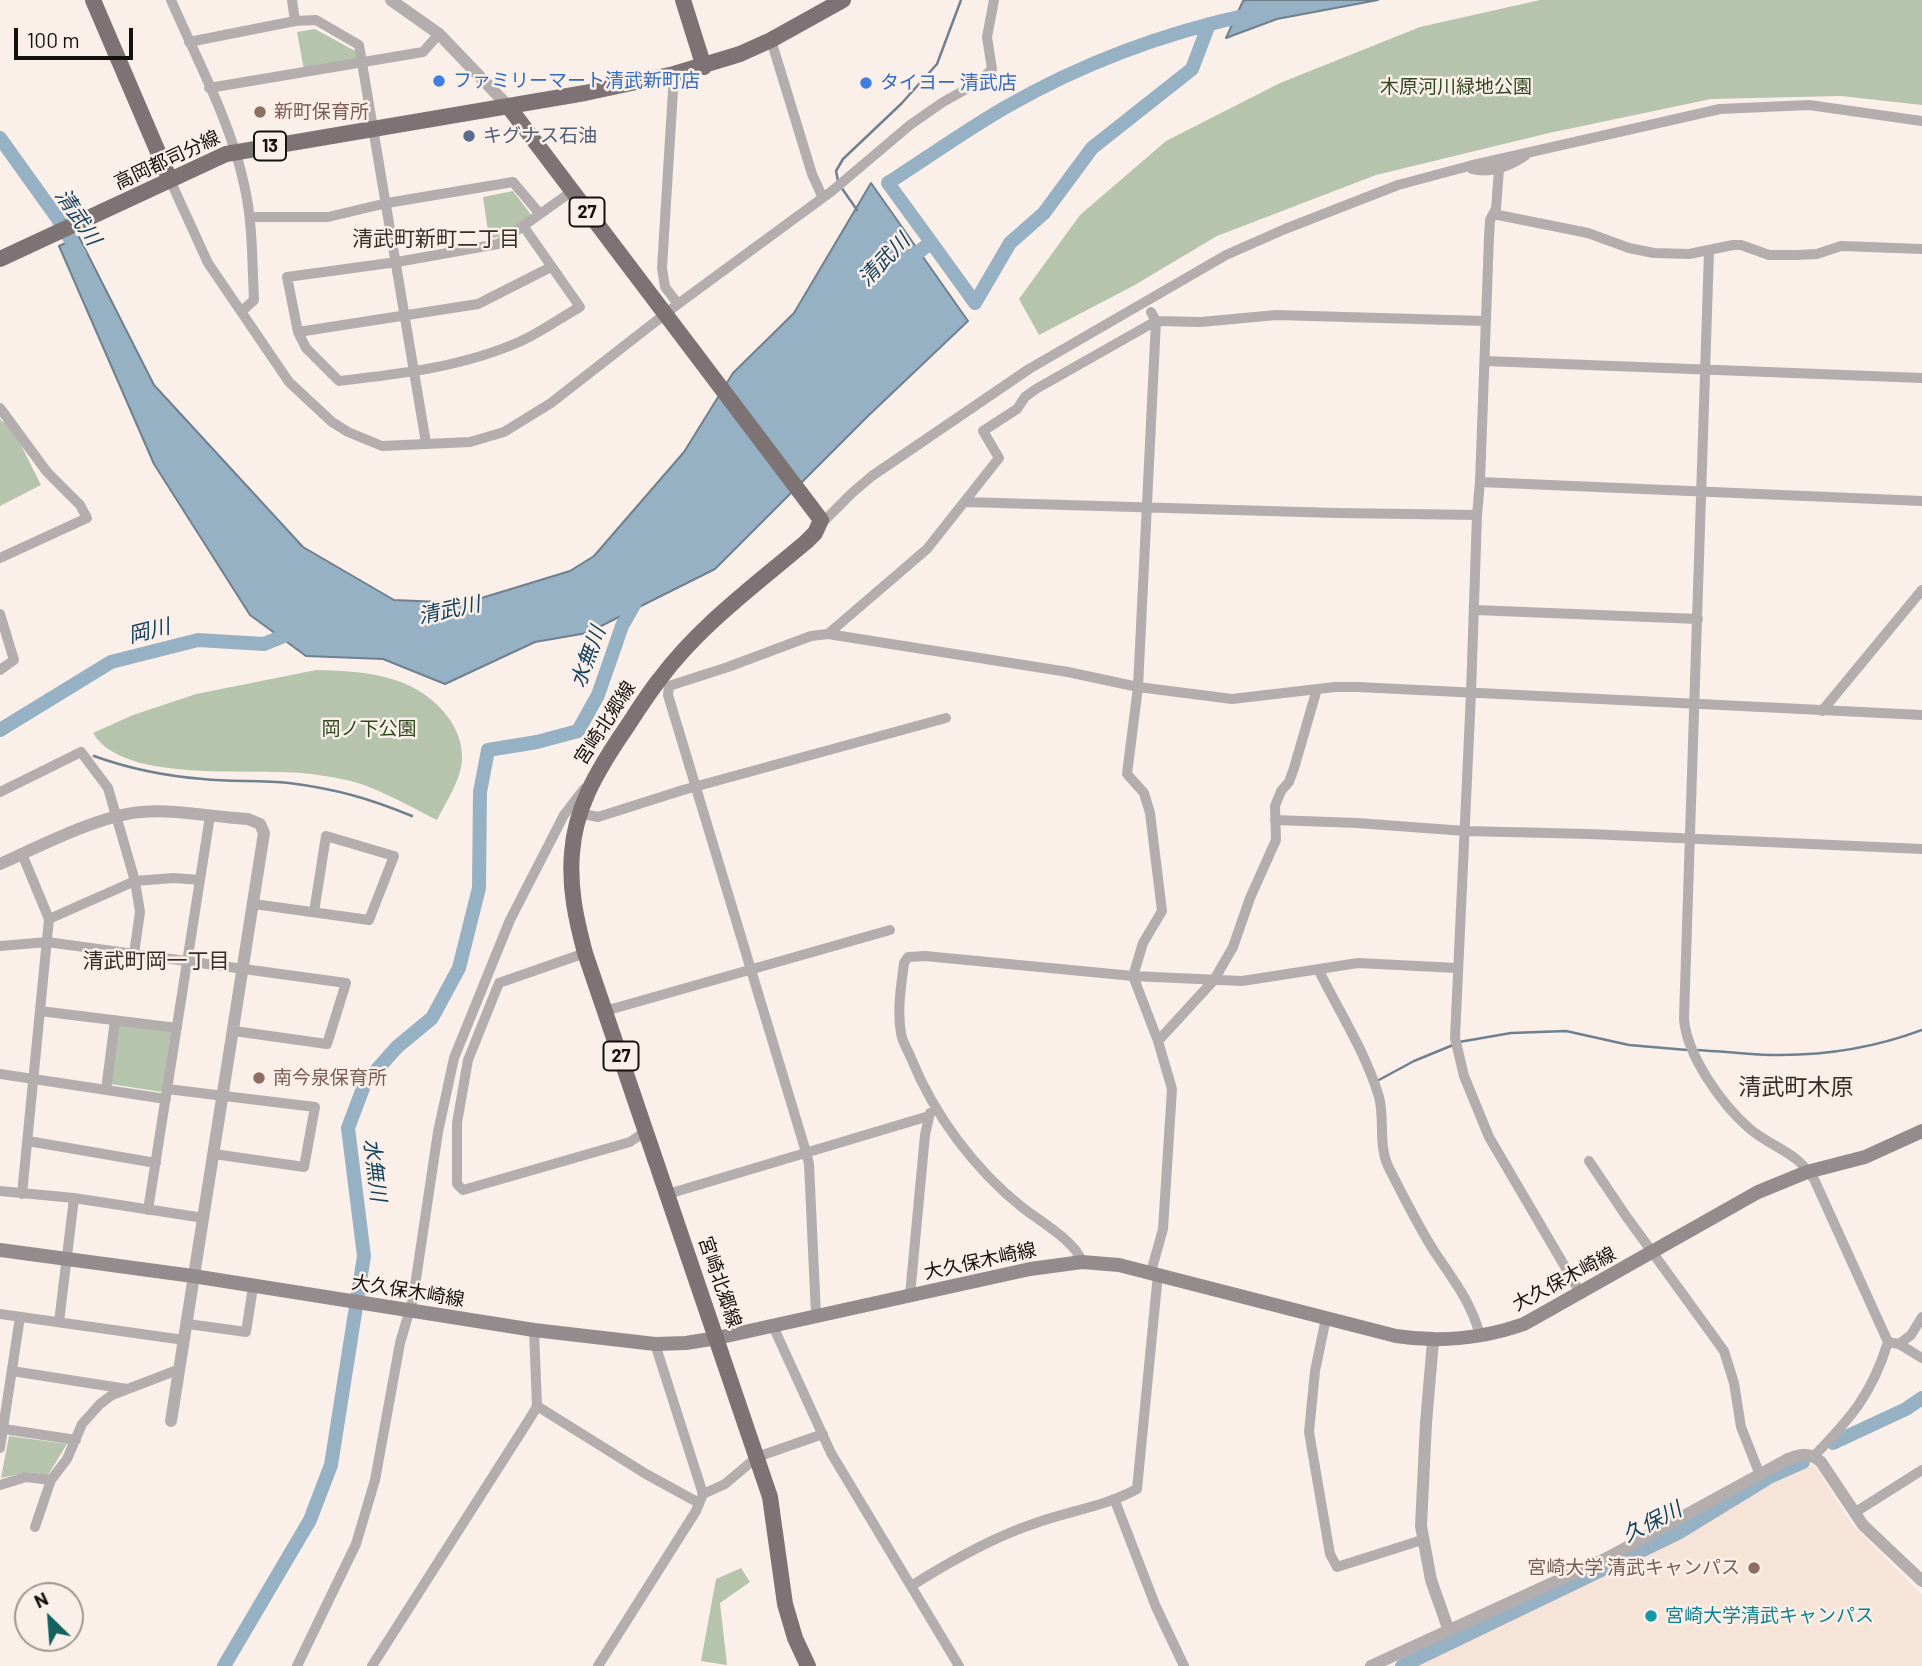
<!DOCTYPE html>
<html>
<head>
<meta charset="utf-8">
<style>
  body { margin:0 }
  #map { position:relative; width:1922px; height:1666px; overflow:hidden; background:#fbf0e9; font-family:Barlow,sans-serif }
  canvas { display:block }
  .north { position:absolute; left:14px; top:1582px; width:70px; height:70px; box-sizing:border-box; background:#fbf0e9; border:2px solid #9f9792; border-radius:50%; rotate:335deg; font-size:19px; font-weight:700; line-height:28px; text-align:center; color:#15110f }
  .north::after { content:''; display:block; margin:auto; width:24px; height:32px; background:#13625f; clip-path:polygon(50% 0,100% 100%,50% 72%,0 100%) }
  .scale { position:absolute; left:14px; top:28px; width:119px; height:32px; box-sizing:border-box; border:4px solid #15110f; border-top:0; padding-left:9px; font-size:21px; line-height:24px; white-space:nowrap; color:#15110f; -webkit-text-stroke:5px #fbf0e9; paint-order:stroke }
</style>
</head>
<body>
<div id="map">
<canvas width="1922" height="1666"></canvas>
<div class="north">N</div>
<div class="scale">100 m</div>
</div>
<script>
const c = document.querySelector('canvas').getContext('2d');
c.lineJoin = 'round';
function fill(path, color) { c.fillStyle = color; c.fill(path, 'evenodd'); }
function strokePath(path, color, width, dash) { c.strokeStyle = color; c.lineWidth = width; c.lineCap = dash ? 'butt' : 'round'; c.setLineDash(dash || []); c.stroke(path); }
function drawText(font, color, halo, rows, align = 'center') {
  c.font = font + ' Barlow,"Noto Sans JP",sans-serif'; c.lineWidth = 5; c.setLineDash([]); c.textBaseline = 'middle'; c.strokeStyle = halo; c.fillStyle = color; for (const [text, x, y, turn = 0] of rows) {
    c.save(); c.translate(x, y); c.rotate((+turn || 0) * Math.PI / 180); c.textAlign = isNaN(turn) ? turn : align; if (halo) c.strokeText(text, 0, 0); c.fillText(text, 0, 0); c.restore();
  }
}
const built = new Path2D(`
  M1814,1465L1851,1523L1922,1595V1666H1409L1667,1541L1795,1466Z`);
const green = new Path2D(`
  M1540,0H1922V105L1841,96L1711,99L1549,133L1376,175L1217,236L1133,286L1039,335L1019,299L1080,215L1166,141L1280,83L1420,27Z
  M315,29L357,52L359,62L304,70L297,32Z
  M513,191L532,216L502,236L489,239L483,197Z
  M0,418L2,422L8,419L41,485L0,506Z
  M316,670C363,671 411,674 444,712C454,724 462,739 462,756C463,777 446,802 437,820C415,809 392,796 369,787C353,780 330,777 312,774C257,767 123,785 93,733L133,715L196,694Z
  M119,1025L171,1032L162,1092L110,1084Z
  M9,1436L67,1444L48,1475L28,1472L1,1478Z
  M741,1568L750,1582L720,1603L727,1665L701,1661L716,1579Z`);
const water = new Path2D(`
  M1246,0H1378L1277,19L1226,38L1243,1Z
  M871,183L968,321L868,416L715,569L587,633L535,642L445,684L383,659L306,656L250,615L154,464L59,246L79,237L154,385L303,547L394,600L465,603L570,571L594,556L684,452L733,373L794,313Z`);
const stream = new Path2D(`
  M838,181L836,171L843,159L901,104L937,64L961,0
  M841,187L857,210
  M94,756C130,769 165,776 203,779C231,782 260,780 289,783C336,789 368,798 412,816
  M1459,1042L1511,1033L1566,1031L1629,1045L1687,1050
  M1694,1050C1720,1051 1745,1054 1771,1055C1822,1056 1874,1048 1922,1030
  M1377,1081L1414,1061L1453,1045`);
const river = new Path2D(`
  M0,138L58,219L80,255
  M931,242L975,303L1010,243L1044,213L1092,148L1192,69L1209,24
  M907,262L931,242L888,183C927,158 966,130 1006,107C1081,64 1167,32 1252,14
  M0,730L111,662L198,640L264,644L296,631
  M1833,1443L1906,1409L1922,1398
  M224,1666L310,1520L331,1465L364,1256L348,1128L365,1083L397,1047L432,1018L459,968L479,888L480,792L488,750L537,742L578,731L598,695L622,626L640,594
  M1402,1666L1678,1533L1771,1476L1803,1462`);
const minor = new Path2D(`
  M171,0C197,60 230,120 244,184C253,222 252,262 254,300L242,311
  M292,0L295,21
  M771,40L812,174L822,196
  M189,42L295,21L316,20L359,45L426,443
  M674,74L662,268L665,287L678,304
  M209,88L423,52L439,34
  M1472,169C1490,174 1511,166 1526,155
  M1499,169L1496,209L1490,220L1489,237L1480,482L1477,515L1471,693L1455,1038L1464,1076L1489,1137L1581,1294
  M170,180L208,263L289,382L332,422L348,432L382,446L470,442L504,432L551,403L678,304L832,191L910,125L943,102L979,82L992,69L987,37L994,0
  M1493,214L1588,233L1629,248L1654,253L1689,254L1733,245H1741L1769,255H1797L1817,254L1841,246L1922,249
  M250,217H328L387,203L513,182L540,214
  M524,227L580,307C560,318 540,333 519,342C462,367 400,374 339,381L306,348L298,332L287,277L397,262L498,244L571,192
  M1709,251L1684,1019C1687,1056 1722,1105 1750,1129C1764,1141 1782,1148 1796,1159C1803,1164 1808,1172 1814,1179L1888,1342C1872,1394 1851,1418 1814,1456
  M1151,312L1156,321L1138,687L1127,774L1144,793L1150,813L1162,911L1143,943L1133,976L1158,1041L1172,1089L1163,1229L1151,1272
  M298,332L478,304L551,267
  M1485,361L1922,378
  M0,408L47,472L80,505L87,518L0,558
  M1480,482L1922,501
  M965,502L1336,513L1477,515
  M820,525L852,493L872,476L1029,369L1226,255L1285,229L1398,185L1469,166L1720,109L1809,105L1922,121
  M1475,610L1698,619
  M0,614L14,660L0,670
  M828,634L927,549L999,458L983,431L1017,409L1025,397L1036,389L1156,321L1201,322L1276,315L1485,321
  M669,686L728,667L811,636L828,634L1068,672L1138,687L1232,699L1335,687H1358L1922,715
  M669,686L668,695L806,1152L809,1164L816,1315
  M1822,711L1922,590
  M0,792L81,752L108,788L135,881L140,912L134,954
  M579,813L598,817L683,790L946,718
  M1275,820L1357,823L1465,831L1589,834L1922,849
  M254,904L369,920L394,856L326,836L314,912
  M49,919L135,881L174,878L200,880
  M0,946L47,942L346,983L327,1044L234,1031
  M585,953L499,983L468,1060L457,1123V1184L463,1190L630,1142L646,1131
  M1319,971C1339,1011 1366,1053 1379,1097C1385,1119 1378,1144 1388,1166C1402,1194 1417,1224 1434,1251C1454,1281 1470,1300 1480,1335
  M40,1011L177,1028
  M605,1011L890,930
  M1158,1041L1214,980L1233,947L1250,898L1276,840L1275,806L1281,791L1289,782L1294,768L1317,689
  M0,1074L166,1099
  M167,1089L315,1107L304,1167L214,1154
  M106,1090L115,1020
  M28,1141L156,1163
  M1589,1161L1626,1216L1724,1351L1734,1383L1741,1427L1760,1475
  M0,1191L74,1198L204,1218
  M22,1194L49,919L22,854
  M668,1194L929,1116
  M148,1210L210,816
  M1082,1262C1076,1242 1040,1221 1023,1208C975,1170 934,1115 911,1058C908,1050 902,1042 901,1033C897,1011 901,986 904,963L908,957L925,956L1133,976L1242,981L1358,963L1457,968
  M910,1295L925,1135L930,1113
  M0,1314L184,1340
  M1326,1318L1315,1371L1309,1432L1330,1554L1337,1567L1422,1540
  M59,1322L74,1198
  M188,1324L246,1332L253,1287
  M772,1324L831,1453L959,1666
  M1888,1342L1899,1344L1922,1358
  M1899,1344L1911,1335L1922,1317
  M12,1371L127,1389
  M537,1406L646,1474L699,1503
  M4,1429L76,1440
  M0,1448L20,1317
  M0,1485L26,1477L51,1480
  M703,1494L725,1484L757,1457L823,1434
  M1115,1501L1156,1607L1184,1666
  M1854,1513L1922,1470
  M35,1527L51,1480L67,1459L82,1424L100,1404L112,1395L180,1369
  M911,1586C946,1564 994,1537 1033,1524C1068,1511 1104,1507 1137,1489L1158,1274
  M297,1666L356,1544L375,1480L400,1343L413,1299L438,1132L454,1058L510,920L564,815L584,789
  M372,1666L532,1415L537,1406L534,1330
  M598,1666L696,1511L703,1494L655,1344`);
const tertiary = new Path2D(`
  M391,0L439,34L508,106
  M0,864C38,847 100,815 141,812C176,809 212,817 248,819L260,824L264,833L171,1421
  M1433,1341L1426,1423L1421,1526L1431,1580L1449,1631
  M1371,1666L1607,1558L1788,1459C1802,1454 1809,1452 1821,1462L1863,1525L1922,1581`);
const secondary = new Path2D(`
  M0,1250L193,1276L534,1330L655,1344L686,1343L717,1338L1030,1269L1082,1262L1119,1265L1396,1336C1441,1343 1481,1339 1524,1324L1758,1192L1807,1172L1865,1157L1922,1131`);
const primary = new Path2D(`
  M93,0L170,180
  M683,0L704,67
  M508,106L821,520L815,533L806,542C755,585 699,626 659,680C645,698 633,718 620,737C596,773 575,809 572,853C569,888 576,919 585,953L770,1497L785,1604L795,1638L808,1666
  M0,259L226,154L585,93L674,74L740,54L771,40L843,0`);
const markers = [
  [439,81,7,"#3f7fe0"],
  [866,83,7,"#3f7fe0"],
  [260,112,7,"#8d6e63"],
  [469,136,7,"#5c6f8a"],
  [259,1078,7,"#8d6e63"],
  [1754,1568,7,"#8d6e63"],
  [1651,1616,7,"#0f9aa8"]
];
const shields = [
  [270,146,32],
  [587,212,35],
  [621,1056,35]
];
const shieldNames = [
  ["13",270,146],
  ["27",587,212],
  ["27",621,1056]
];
const shopNames = [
  ["ファミリーマート清武新町店",453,81],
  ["タイヨー 清武店",880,83]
];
const parkNames = [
  ["木原河川緑地公園",1456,87],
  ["岡ノ下公園",369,729]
];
const educationNames = [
  ["新町保育所",274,112],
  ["南今泉保育所",273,1078],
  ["宮崎大学 清武キャンパス",1740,1568,"right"]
];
const serviceNames = [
  ["キグナス石油",483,136]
];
const streetNames = [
  ["高岡都司分線",167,160,-25],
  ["宮崎北郷線",605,723,-57],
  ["大久保木崎線",980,1261,-12],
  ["大久保木崎線",1564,1279,-28],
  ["宮崎北郷線",720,1282,71],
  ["大久保木崎線",408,1291,9]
];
const cultureNames = [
  ["宮崎大学清武キャンパス",1665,1616]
];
const waterNames = [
  ["清武川",78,217,56],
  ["清武川",884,260,-46],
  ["清武川",449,610,-12],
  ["岡川",149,631,-14],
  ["水無川",588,657,-70],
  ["水無川",375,1170,83],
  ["久保川",1652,1522,-27]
];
const neighbourhoodNames = [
  ["清武町新町二丁目",436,239],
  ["清武町岡一丁目",156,961]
];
const quarterNames = [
  ["清武町木原",1796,1087]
];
fill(built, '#f7e4d9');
fill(green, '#b6c3ad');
fill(water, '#96b0c4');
strokePath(water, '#6f808e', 2);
strokePath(stream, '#6f808e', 2.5);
strokePath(river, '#96b0c4', 14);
strokePath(minor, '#b3adad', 10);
strokePath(tertiary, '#b3adad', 12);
strokePath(secondary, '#948b8c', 14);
strokePath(primary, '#7e7374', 16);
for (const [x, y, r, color] of markers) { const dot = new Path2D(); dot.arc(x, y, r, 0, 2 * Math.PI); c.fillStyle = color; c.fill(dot); strokePath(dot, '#fbf0e9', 2.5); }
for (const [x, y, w] of shields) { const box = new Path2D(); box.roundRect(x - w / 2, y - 14.5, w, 29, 5); c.fillStyle = '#fbf0e9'; c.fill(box); strokePath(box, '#15110f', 2); }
drawText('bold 18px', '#15110f', null, shieldNames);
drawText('19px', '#366cbe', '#fbf0e9', shopNames, 'left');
drawText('19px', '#30481f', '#fbf0e9', parkNames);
drawText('19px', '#785e54', '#fbf0e9', educationNames, 'left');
drawText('19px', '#4e5e75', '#fbf0e9', serviceNames, 'left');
drawText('19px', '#15110f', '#fbf0e9', streetNames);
drawText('19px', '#0d838f', '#fbf0e9', cultureNames, 'left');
drawText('italic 21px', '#14425f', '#fbf0e9', waterNames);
drawText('21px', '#372e29', '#fbf0e9', neighbourhoodNames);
drawText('23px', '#372e29', '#fbf0e9', quarterNames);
</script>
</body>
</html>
